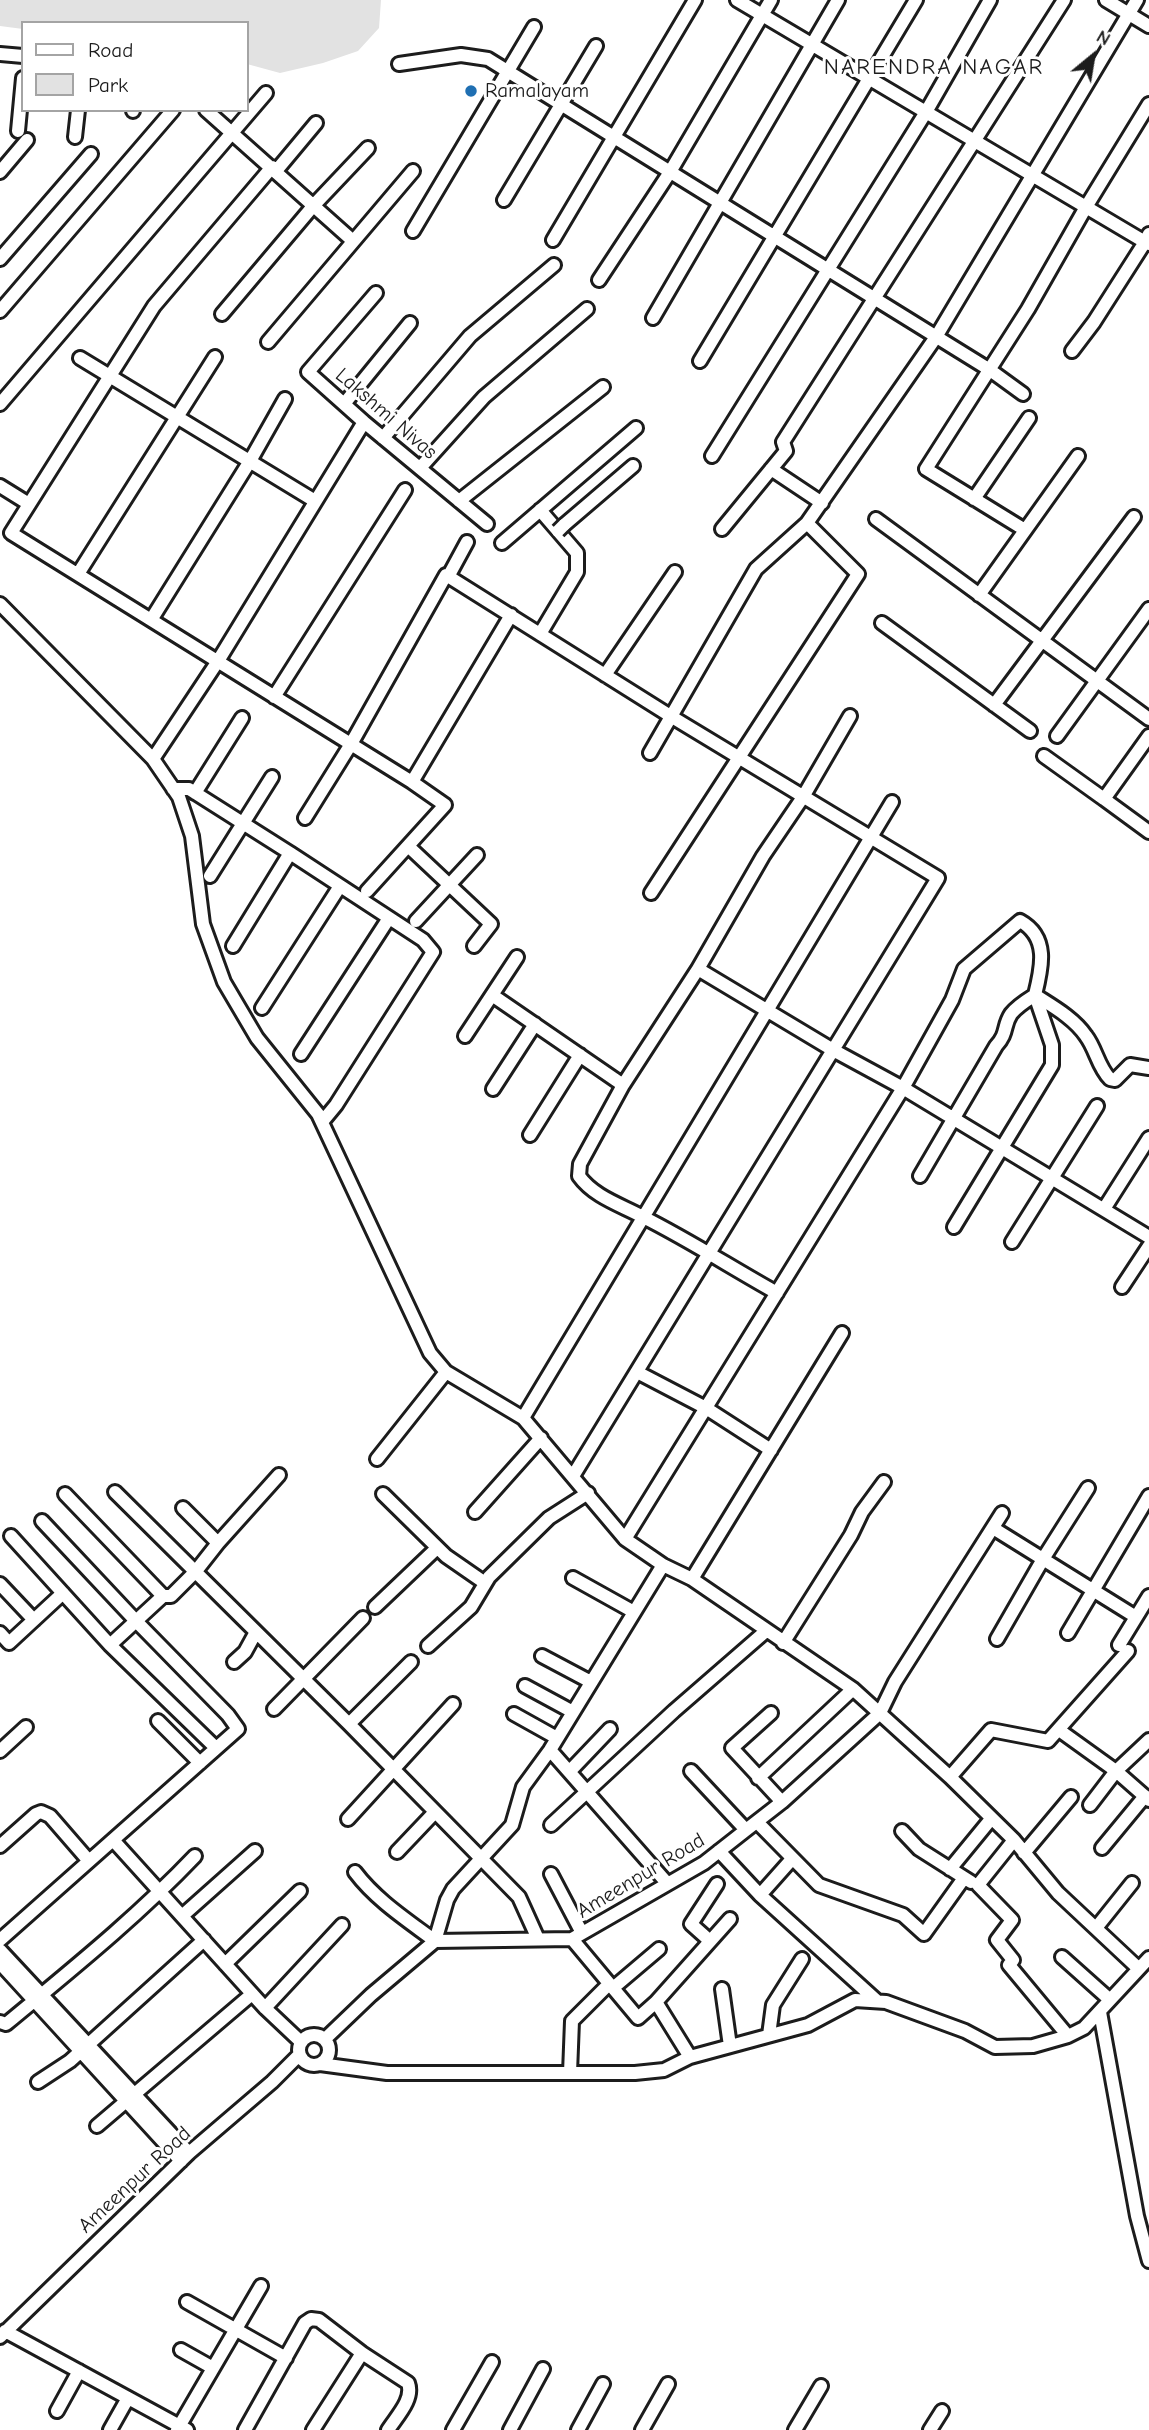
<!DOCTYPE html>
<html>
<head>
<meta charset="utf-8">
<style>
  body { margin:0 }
  #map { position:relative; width:1149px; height:2430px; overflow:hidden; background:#fff; font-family:"Comic Neue",sans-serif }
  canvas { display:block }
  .legend { position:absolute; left:21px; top:21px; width:228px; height:91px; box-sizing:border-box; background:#fff; border:2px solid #a4a4a4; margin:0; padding:9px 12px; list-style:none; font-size:21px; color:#1c1c1c }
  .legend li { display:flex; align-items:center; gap:14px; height:35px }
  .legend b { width:35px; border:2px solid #a4a4a4 }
  .north { position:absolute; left:1058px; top:21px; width:70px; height:70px; -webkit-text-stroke:5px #fff; paint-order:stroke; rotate:30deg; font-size:19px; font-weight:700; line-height:28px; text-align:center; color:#1c1c1c }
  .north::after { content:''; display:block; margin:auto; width:24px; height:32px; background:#1c1c1c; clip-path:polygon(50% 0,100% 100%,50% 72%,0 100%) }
</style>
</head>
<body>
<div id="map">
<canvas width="1149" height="2430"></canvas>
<ul class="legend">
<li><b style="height:9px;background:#fff"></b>Road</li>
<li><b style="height:19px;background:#e2e2e2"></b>Park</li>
</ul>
<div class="north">N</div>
</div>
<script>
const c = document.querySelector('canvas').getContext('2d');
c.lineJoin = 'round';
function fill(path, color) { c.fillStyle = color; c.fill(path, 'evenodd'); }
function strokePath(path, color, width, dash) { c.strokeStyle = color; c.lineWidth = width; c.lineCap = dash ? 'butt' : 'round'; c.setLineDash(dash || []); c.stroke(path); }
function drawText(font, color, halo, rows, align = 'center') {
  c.font = font + ' "Comic Neue",sans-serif'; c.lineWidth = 6; c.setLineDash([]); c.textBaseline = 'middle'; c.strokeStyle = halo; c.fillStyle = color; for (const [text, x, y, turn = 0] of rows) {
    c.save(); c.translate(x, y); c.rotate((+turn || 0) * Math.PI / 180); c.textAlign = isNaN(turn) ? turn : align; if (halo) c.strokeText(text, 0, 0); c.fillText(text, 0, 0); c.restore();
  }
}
const green = new Path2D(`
  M0,0H381L379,28L358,51L323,63L280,73L247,64V23H23V29L0,26Z`);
const minor = new Path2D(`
  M737,0L1145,242L1149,234
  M1106,0L1149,26
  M0,54L23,56
  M399,64L461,55L488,59L990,370L1023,394
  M206,110L353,241
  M133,111V110
  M18,131L23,78
  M75,137L78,110
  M272,167L154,306L11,533L412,782L511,615
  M276,171L316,123
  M0,172L27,140
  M504,200L596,46
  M413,231L534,27
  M553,240L695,0
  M0,259L91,154
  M599,280L670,172L771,0
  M376,293L308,372L364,422L487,524
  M0,311L173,110
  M222,314L314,205L368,148
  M653,318L838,0
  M268,342L413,171
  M1072,351L1094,322L1145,242L1149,244
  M80,358L315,501
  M700,361L916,0
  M0,404L266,93
  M344,404L410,323
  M383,438L470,336L554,265
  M712,456L926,112L990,0
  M420,468L484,397L587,309
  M771,469L822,503
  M0,486L29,504
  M974,499L1029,418
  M459,501L603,387
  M540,510L577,553V572L540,634
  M876,519L1149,719
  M564,525L633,466
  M722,529L786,451L783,442L1064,0
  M1025,530L926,469L1028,309L1086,207L1149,104
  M502,543L636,428
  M78,574L215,357
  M448,577L467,542
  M979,595L1078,456
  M0,604L153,759L179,797L192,836L203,924L224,982L257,1038L318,1114L430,1353L446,1372L523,1418L625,1539L663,1565L692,1579L853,1689L950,1777L1014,1840L1058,1893L1138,1968
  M151,620L250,461L285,399
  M882,623L1030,731
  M605,675L675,572
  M274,697L405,490
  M994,705L1134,517
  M850,716L803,797L763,856L698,969L833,1050L903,1088L1149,1237
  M1057,736L1149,609
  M1149,736L1104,799L1149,832
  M650,753L756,569L807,523L936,337L1137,0
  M1044,756L1104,799
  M153,759L218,661L364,422
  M173,789H189L290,853L233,946
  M195,793L242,718
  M305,818L351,744L446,575L672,717L938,878L573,1476
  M408,846L491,924L474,946
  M290,853L423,940L433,952L336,1105L322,1122
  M210,876L272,777
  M367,891L445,805L412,782
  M651,893L858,574L807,523
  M416,921L477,855
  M492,995L623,1085L580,1164L579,1176C594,1197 621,1205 643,1217C689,1240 732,1268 777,1293
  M1035,995C1052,1006 1074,1018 1086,1036C1096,1049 1098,1067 1110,1079L1115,1080L1130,1065L1149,1068
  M262,1008L340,886
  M465,1036L517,957
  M301,1054L389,918
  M623,1085L698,969
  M493,1089L535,1024
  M530,1135L580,1055
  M1104,1209L1149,1138
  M954,1227L1052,1065V1045L1035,995
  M1012,1242L1097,1106
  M1122,1287L1149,1246
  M637,1372L706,1408L771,1450
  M523,1418L892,802
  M377,1459L446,1372
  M115,1492L349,1724L519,1897L538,1939
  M65,1494L163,1596
  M383,1494L446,1556L485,1583
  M183,1508L218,1543
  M475,1512L541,1438
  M993,1528L1136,1617
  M11,1536L110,1645L216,1748
  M625,1539L903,1088L952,1000L964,969L1020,921C1049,937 1042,967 1035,995C1027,1000 1017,1006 1011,1014C1003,1026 1008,1033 996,1046L920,1176
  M573,1578L634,1612
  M692,1579L842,1333
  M0,1584L34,1620
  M375,1607L437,1548
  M0,1633L9,1643L63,1593
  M1068,1633L1149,1496
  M997,1639L1043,1559L1088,1488
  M783,1643L851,1535L862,1512L884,1482
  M110,1645L163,1596H171L196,1571L218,1543L279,1475
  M1119,1645L1149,1596
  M428,1646L471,1607L489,1577L549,1518L588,1493
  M542,1656L591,1682
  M234,1662L245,1652L256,1632
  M525,1686L573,1712
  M274,1709L363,1618
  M771,1713L732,1748L782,1802
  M514,1714L557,1738
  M158,1721L200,1763
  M349,1724L411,1662
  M1059,1730L1116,1771L1149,1800
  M550,1750L667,1883
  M0,1751L26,1727
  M570,1771L610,1729
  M691,1771L746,1830
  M950,1777L991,1730L1048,1741L1128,1651
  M758,1778L853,1689
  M1090,1805L1116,1771L1149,1740
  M348,1819L453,1704
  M757,1822L819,1885L903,1915L924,1934L964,1878
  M551,1825L674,1711L766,1631
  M902,1831L919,1849L971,1882
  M113,1840L265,2008L301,2042
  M1014,1840L978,1885L1012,1920L997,1940L1013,1960L1009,1965L1068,2036
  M0,1846L36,1814L41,1812L50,1816L89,1861
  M1102,1848L1145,1796
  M719,1851L760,1895
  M397,1852L435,1812
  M1024,1853L1071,1797
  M792,1859L760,1895L877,2001
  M950,1869L991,1819
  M355,1872C376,1900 407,1920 435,1941L447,1900L453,1889L512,1825L523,1787L550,1750L663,1565
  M551,1874L582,1933
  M182,1916L255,1851
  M1096,1928L1132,1883
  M572,1939L638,2018L656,2002L730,1919
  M0,1940L238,1729L228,1715L135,1620L42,1521
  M710,1941L691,1924L717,1884
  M0,1950L189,2153
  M1062,1957L1109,1999
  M0,1963L181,2161
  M225,1964L300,1891
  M613,1988L659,1949
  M722,1989L730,2046
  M656,2002L690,2057
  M265,2008L342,1925
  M1100,2012L1137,2216L1149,2261
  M0,2022L6,2024C71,1970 137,1917 195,1856
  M299 2050a15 15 0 1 1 30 0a15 15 0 1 1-30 0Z
  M769,2035L773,2005L802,1959
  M325,2039L371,1995L435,1941L572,1939L704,1863L746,1830L782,1802L880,1713L895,1682L1002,1513
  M320,2064L387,2073H635L664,2070L690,2057L808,2025L855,2000L886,2002L965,2031L995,2047L1033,2046L1068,2036L1084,2028L1149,1958
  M570,2073L572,2021L609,1984
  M38,2082L70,2061L204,1940
  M97,2126L252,1994
  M187,2302L286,2358
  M5,2331L187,2430
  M0,2337L189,2153L272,2082L299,2055
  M181,2350L213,2368
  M57,2411L79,2371
  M110,2430L128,2398
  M177,2430L261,2286
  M245,2430L305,2323L311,2319L319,2320L362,2353L408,2383C414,2399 397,2416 388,2430
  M313,2430L362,2353
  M453,2430L492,2362
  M510,2430L543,2369
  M578,2430L603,2384
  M642,2430L668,2384
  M795,2430L821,2386
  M930,2430L942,2411`);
const minorBridge = new Path2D(`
  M558,531L564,525`);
const markers = [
  [471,91,7,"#1f6fb2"]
];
const poiNames = [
  ["Ramalayam",485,91]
];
const streetNames = [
  ["Lakshmi Nivas",386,414,41],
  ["Ameenpur Road",641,1876,-31],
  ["Ameenpur Road",135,2180,-43]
];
const neighbourhoodNames = [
  ["NARENDRA NAGAR",934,67]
];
fill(green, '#e2e2e2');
strokePath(minor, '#1c1c1c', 18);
strokePath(minor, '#fff', 12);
strokePath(minorBridge, '#1c1c1c', 18, []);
strokePath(minorBridge, '#fff', 12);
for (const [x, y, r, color] of markers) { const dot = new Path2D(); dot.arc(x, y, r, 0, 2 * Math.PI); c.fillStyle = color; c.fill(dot); strokePath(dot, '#fff', 2.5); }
drawText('21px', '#1c1c1c', '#fff', poiNames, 'left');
drawText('21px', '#1c1c1c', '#fff', streetNames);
c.letterSpacing = '2px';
drawText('23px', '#1c1c1c', '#fff', neighbourhoodNames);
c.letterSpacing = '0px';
</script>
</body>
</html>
